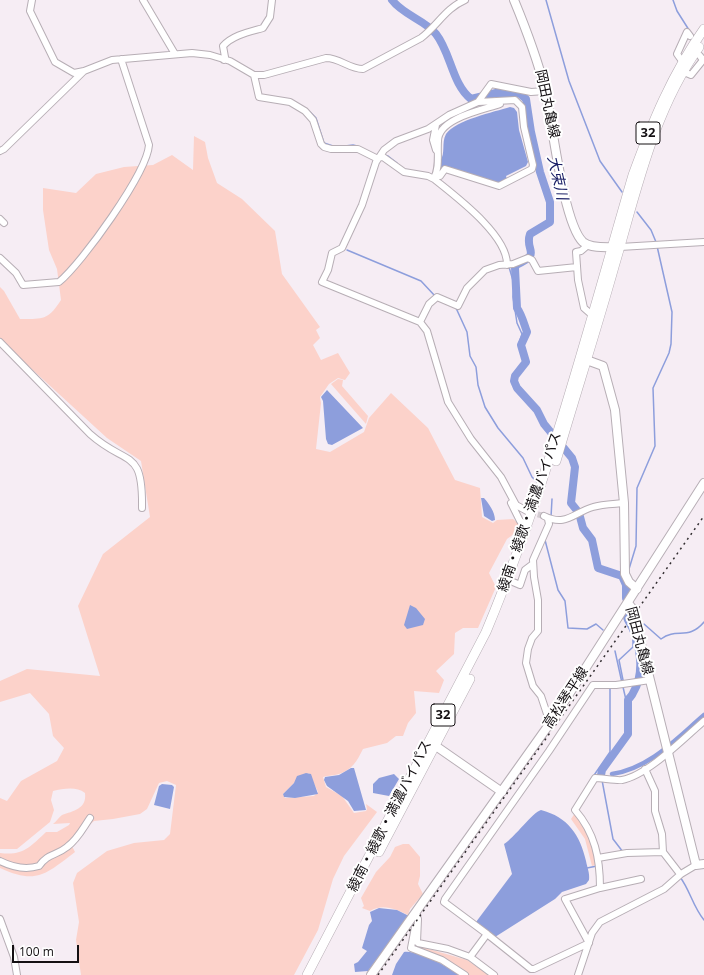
<!DOCTYPE html>
<html>
<head>
<meta charset="utf-8">
<style>
  body { margin:0 }
  #map { position:relative; width:704px; height:975px; overflow:hidden; background:#f6edf4; font-family:"Open Sans",sans-serif }
  canvas { display:block }
  .scale { position:absolute; left:12px; top:945px; width:67px; height:18px; box-sizing:border-box; border:2px solid #141013; border-top:0; padding-left:5px; font-size:12px; line-height:14px; white-space:nowrap; color:#141013; -webkit-text-stroke:3px #fff; paint-order:stroke }
</style>
</head>
<body>
<div id="map">
<canvas width="704" height="975"></canvas>
<div class="scale">100 m</div>
</div>
<script>
const c = document.querySelector('canvas').getContext('2d');
c.lineJoin = 'round';
function fill(path, color) { c.fillStyle = color; c.fill(path, 'evenodd'); }
function strokePath(path, color, width, dash) { c.strokeStyle = color; c.lineWidth = width; c.lineCap = dash ? 'butt' : 'round'; c.setLineDash(dash || []); c.stroke(path); }
function drawText(font, color, halo, rows, align = 'center') {
  c.font = font + ' "Open Sans","Noto Sans JP",sans-serif'; c.lineWidth = 4; c.setLineDash([]); c.textBaseline = 'middle'; c.strokeStyle = halo; c.fillStyle = color; for (const [text, x, y, turn = 0] of rows) {
    c.save(); c.translate(x, y); c.rotate((+turn || 0) * Math.PI / 180); c.textAlign = isNaN(turn) ? turn : align; if (halo) c.strokeText(text, 0, 0); c.fillText(text, 0, 0); c.restore();
  }
}
const green = new Path2D(`
  M194,136L205,142L208,158L217,183L242,199L275,231L282,274L320,327L316,330L320,338L313,345L321,360L338,353L350,373L345,380L338,378L329,384L320,397L321,403L316,449L330,452L364,432L369,418L391,393L428,428L455,480L480,488L482,517L493,523L497,520L513,519L519,524L518,531L507,539L489,573L496,587L478,628H463L455,633L454,654L436,671L444,680L439,693L414,691L416,713L408,723L403,736H396L387,743L363,749C357,761 352,770 339,774C333,776 329,775 323,777L326,787L342,796L354,813L366,811L367,809L366,804L377,812L344,856L333,879L318,930L294,975H81L76,940L79,922L73,883L77,873L107,851L134,843L164,840L170,834L176,785L167,781L159,783L147,809L140,814L113,819L94,821L70,842L75,852C46,874 37,885 0,868V853C23,856 30,847 46,832H57L69,825L70,823L53,824C56,822 59,817 62,815C73,811 87,809 85,793C76,786 63,789 53,791L51,800L54,810L50,822L17,849H0V798L7,801L21,781L57,761L64,748L53,736L49,714L30,693L0,702V681L27,669L100,676L78,606L103,554L150,517L141,461L107,438L0,340V287L4,291L20,319C44,319 48,320 61,300L57,269L49,250L43,210V188L76,193L96,174L124,167L153,165L172,155L193,170ZM309,773L318,792L314,796L285,798L283,794L294,783Z
  M338,379L343,380L342,386L368,416L366,424L331,384Z
  M575,813L592,841L596,865L592,866L585,839L571,819Z
  M403,844H409L420,857V876L418,884L423,894L410,909L408,915C397,909 382,903 370,911L362,908L364,906L361,898L376,872L390,857L395,847Z
  M415,945L467,960L489,975H466L414,948Z`);
const water = new Path2D(`
  M510,107L514,108L517,112L519,130L528,162L526,166L506,176L507,179L500,183L440,167V161C446,153 441,143 446,134C456,120 494,112 510,107Z
  M327,390L363,428L332,445L328,444L326,439L323,401L321,397Z
  M481,498H484C489,504 495,512 495,520L492,521L484,516Z
  M410,605L416,608L425,619L423,625L407,629L404,625Z
  M351,768H354L366,810L354,811L348,801L327,786L324,780L325,777L339,775Z
  M306,773L311,774L318,794L295,798L284,797L283,794L294,783L297,776Z
  M394,774L399,779L389,796L373,793V784L379,778Z
  M162,784L172,785L174,787L170,809L154,805L159,786Z
  M541,810C568,817 580,835 586,861C587,867 590,873 589,880L586,884L562,892L555,899L495,937L476,922L512,874L504,844C514,838 533,812 541,810Z
  M379,908L397,910L409,916L368,971L355,972L354,964L358,962L367,951L362,948L369,925L372,921L370,912Z
  M404,952C419,950 446,966 459,975H392L396,964Z`);
const stream = new Path2D(`
  M546,0L569,81L600,161L622,192
  M673,0L677,11L689,30
  M310,112L316,118L324,143L333,146
  M345,146L353,145L357,146
  M384,155L388,156L397,163
  M457,194L470,205
  M637,212L651,230L656,242
  M347,250L421,281L435,296
  M509,267L514,284L513,297L517,323L522,334L519,343L522,348
  M456,308L467,332L470,356L476,367L478,385L485,407L498,428L523,458L532,477L537,482
  M551,517L552,499
  M545,540L558,590L565,601L568,628L587,629L596,624L603,630
  M629,569L636,546L637,488L655,446L653,388L669,353L671,344L672,312L657,246
  M640,628L644,624L661,639C677,627 688,641 704,622
  M615,651L622,683
  M622,682L623,680L619,660L633,647V635L635,632
  M611,757L627,732L626,700L623,687
  M599,768L602,770
  M602,780L613,839L623,852
  M588,784L610,752V687
  M587,868L597,866
  M680,877C690,890 693,907 704,920`);
const canal = new Path2D(`
  M612,774C650,768 676,739 704,715`);
const river = new Path2D(`
  M392,0C403,15 425,20 436,34C451,53 452,84 471,99L496,93H519L526,99L531,132L540,172L550,202V222L530,234C524,251 543,253 516,265L515,268L517,308C522,315 524,324 527,332L521,345L526,362L515,376L514,381L517,388L537,410L544,424L572,458L575,467L571,503L579,513L583,528L592,540L598,568L622,576L626,585V598
  M601,775L602,770L628,734V700C629,698 632,696 633,693C644,675 641,651 634,632C632,624 625,620 627,611`);
const minorTunnel = new Path2D(`
  M529,512L544,516`);
const minor = new Path2D(`
  M32,0L30,11L55,62L74,73L84,71
  M143,0L175,54
  M224,60L225,57L223,46C233,35 249,32 263,28L270,17L272,0
  M682,61L677,54L687,32L690,36
  M684,72L691,75L703,60L700,56
  M254,75L259,97L290,102L305,111L313,120L321,144L324,147L331,149H358L376,158L383,157L404,172L428,176L434,179C455,196 508,235 507,265
  M436,125L433,140L436,150
  M0,151L4,149L84,71L112,60L192,53L210,55L230,61L254,75H264L326,58C340,58 349,69 363,69L421,38C437,26 446,8 465,0
  M436,175L440,176L445,169L499,186L532,169L533,165L524,127L522,107L515,100L478,102
  M434,178C440,167 437,154 438,141C438,118 483,110 500,104
  M0,219L4,223
  M588,245L581,251L576,252L578,280L584,308L592,315
  M620,247L704,242
  M0,258L16,273L23,285L59,282C82,263 147,173 149,145L121,59
  M420,322L429,304L437,297L458,306L467,288L485,270L499,265L513,264L528,258L532,260L538,271L577,267
  M0,342L90,434C127,467 143,447 142,508
  M511,503L520,521L528,527
  M527,511L516,505L501,477L471,439L448,402L427,331L420,322L322,282L328,270L332,253L342,248L362,205L376,162L384,150L396,141L428,129L449,115L478,102L491,84L531,92L545,91
  M544,516C566,527 573,513 593,507C602,504 614,504 624,503
  M548,519L549,524L533,560L534,577L538,600V631L532,638L528,649L526,663L533,686L541,696L547,714L553,719
  M513,582L520,585L525,570L533,564
  M663,852L680,874
  M598,858L627,853L663,852L662,834L655,811V791L645,769
  M0,861C12,867 26,870 39,866C48,853 56,856 67,847C78,839 83,828 90,818
  M600,888C600,858 595,833 575,810L595,778C601,778 618,781 622,780C648,775 683,739 704,721
  M416,913L418,919L417,942L418,943L448,949L470,957L487,934L531,969H534L589,943L565,899L600,888L641,879
  M0,919L14,957L17,975
  M415,927L411,948L442,960L465,975
  M487,934L444,902L445,899L549,751L593,685H616L650,680
  M470,957L494,975
  M578,975L592,933L600,922L664,889L681,874L696,865`);
const major = new Path2D(`
  M514,0C526,29 537,58 545,89C552,120 563,223 583,242C591,249 609,247 619,247
  M581,358L603,366L615,410L624,503L625,574L629,582L637,589
  M628,603L632,608L696,865L704,864
  M430,742L502,792
  M371,975L553,719L704,483`);
const highway = new Path2D(`
  M556,461C575,396 596,331 614,267C636,193 653,111 699,47
  M379,852L470,679
  M307,975L486,632C548,484 588,329 633,175C652,123 672,74 704,29`);
const rail = new Path2D(`
  M378,975L704,516`);
const shields = [
  [648,133,24],
  [443,715,24]
];
const shieldNames = [
  ["32",648,133],
  ["32",443,715]
];
const streetNames = [
  ["岡田丸亀線",547,104,78],
  ["綾南・綾歌・満濃バイパス",530,512,-71],
  ["岡田丸亀線",639,641,75],
  ["高松琴平線",566,698,-57],
  ["綾南・綾歌・満濃バイパス",390,816,-63]
];
const waterNames = [
  ["大束川",557,178,77]
];
fill(green, '#fcd2ca');
fill(water, '#8d9edc');
strokePath(stream, '#8d9edc', 1.5);
strokePath(canal, '#8d9edc', 4.5);
strokePath(river, '#8d9edc', 8);
strokePath(minorTunnel, '#d4ccd2', 6, [6, 3]);
strokePath(minor, '#b7aeb5', 8);
strokePath(major, '#b7aeb5', 10);
strokePath(highway, '#b7aeb5', 10);
strokePath(minor, '#fff', 6);
strokePath(major, '#fff', 8);
strokePath(highway, '#fff', 9);
strokePath(rail, '#322d30', 1.5, [2, 4]);
for (const [x, y, w] of shields) { const box = new Path2D(); box.roundRect(x - w / 2, y - 11, w, 22, 3); c.fillStyle = '#fff'; c.fill(box); strokePath(box, '#141013', 1); }
drawText('bold 13px', '#141013', null, shieldNames);
drawText('14px', '#141013', '#fff', streetNames);
drawText('italic 15px', '#191e65', '#fff', waterNames);
</script>
</body>
</html>
